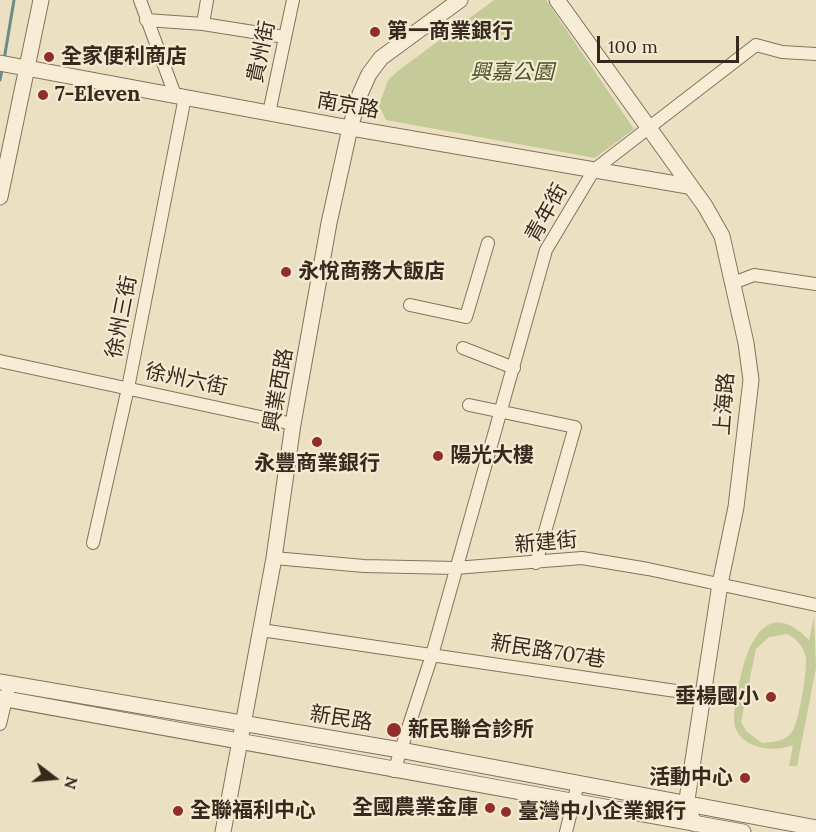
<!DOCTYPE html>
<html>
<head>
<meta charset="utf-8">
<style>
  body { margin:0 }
  #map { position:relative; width:816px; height:832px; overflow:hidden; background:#ece0c3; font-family:Lora,serif }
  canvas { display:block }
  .north { position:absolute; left:24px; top:748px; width:60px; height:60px; -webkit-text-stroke:4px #f4ead2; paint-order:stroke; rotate:106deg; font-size:16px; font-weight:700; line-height:24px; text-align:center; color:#362a1e }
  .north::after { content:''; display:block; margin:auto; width:21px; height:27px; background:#362a1e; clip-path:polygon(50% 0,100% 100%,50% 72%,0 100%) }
  .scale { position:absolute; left:597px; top:36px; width:142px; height:27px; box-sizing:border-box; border:3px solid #362a1e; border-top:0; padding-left:8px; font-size:18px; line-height:21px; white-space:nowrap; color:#362a1e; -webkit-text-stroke:4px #f4ead2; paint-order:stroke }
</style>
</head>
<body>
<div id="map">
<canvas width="816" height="832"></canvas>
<div class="north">N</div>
<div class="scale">100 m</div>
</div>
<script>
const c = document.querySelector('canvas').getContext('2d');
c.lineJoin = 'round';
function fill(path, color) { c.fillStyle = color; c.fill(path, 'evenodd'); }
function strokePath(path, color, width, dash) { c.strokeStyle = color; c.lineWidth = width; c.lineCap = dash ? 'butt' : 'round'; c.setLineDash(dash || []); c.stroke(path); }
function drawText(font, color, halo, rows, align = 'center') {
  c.font = font + ' Lora,"Noto Sans TC",serif'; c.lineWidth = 4.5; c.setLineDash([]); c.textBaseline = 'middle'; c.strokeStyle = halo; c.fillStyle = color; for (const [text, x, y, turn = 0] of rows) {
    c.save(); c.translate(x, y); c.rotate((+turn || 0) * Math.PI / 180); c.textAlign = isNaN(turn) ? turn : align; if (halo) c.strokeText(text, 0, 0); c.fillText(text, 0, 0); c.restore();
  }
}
const green = new Path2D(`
  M494,0H546L634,129L595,158L386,120L379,106L388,80L399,70Z
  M814,617L816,668L797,766H789L793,745C771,754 732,747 734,716C735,703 738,688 741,675C750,636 770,600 809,640ZM787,634C796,638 805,648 806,659C807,671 799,722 792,732C785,742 772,742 762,743L746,731L741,722L756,649L769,637Z`);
const stream = new Path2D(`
  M4,60L14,0
  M0,80L2,70`);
const minor = new Path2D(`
  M140,0L175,95
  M146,20L203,24L285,37
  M203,24L207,0
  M269,113L293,0
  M733,283L754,275L816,284
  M410,305L466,317L488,243
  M463,348L514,368
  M0,361L293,424
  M469,405L575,427L536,563
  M93,543L128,388L185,97
  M274,558L364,566L455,568L582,558L648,569L816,605
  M261,630L703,695
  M0,724L8,691
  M394,771L432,655L546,250L594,170L756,45L782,52L816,54
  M566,832L578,783`);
const tertiary = new Path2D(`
  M557,0L705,206L722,236L746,343L751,380L736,507L720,584L686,806L695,824
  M0,63L350,128L688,186
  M0,197L41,0
  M0,682L400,750L816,828
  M0,698L743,832
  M223,832L274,558L293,424L329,223L350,128L360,94L369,74L381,58L460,0`);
const markers = [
  [375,32,6,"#922d2e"],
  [49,57,6,"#922d2e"],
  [43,95,6,"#922d2e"],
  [286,272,6,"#922d2e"],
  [317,442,6,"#922d2e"],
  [438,456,6,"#922d2e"],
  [771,697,6,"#922d2e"],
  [394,730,8,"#922d2e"],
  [745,778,6,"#922d2e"],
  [490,808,6,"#922d2e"],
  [178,811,6,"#922d2e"],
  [506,812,6,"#922d2e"]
];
const poiNames = [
  ["第一商業銀行",387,32],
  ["全家便利商店",61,57],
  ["7-Eleven",55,95],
  ["永悅商務大飯店",298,272],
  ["陽光大樓",450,456],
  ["永豐商業銀行",317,464,"center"],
  ["垂楊國小",759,697,"right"],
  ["新民聯合診所",408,730],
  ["活動中心",733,778,"right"],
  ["全國農業金庫",478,808,"right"],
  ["全聯福利中心",190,811],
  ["臺灣中小企業銀行",518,812]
];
const streetNames = [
  ["貴州街",262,52,-78],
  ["南京路",348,106,10],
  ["青年街",547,213,-61],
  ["徐州三街",122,317,-79],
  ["徐州六街",186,380,12],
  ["興業西路",279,390,-80],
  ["上海路",725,404,-86],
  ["新建街",546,543,-5],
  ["新民路707巷",548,652,9],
  ["新民路",341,719,9]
];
const parkNames = [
  ["興嘉公園",512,73]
];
fill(green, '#c4ca98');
strokePath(stream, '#6c8d85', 3);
strokePath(minor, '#86725b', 14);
strokePath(tertiary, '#86725b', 17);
strokePath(minor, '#f7edd6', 12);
strokePath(tertiary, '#f7edd6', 15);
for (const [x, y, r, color] of markers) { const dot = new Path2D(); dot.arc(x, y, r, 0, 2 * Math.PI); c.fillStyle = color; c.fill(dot); strokePath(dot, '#f4ead2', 2); }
drawText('bold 21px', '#362a1e', '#f4ead2', poiNames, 'left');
drawText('21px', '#362a1e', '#f4ead2', streetNames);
drawText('italic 21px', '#475226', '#f4ead2', parkNames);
</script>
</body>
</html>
